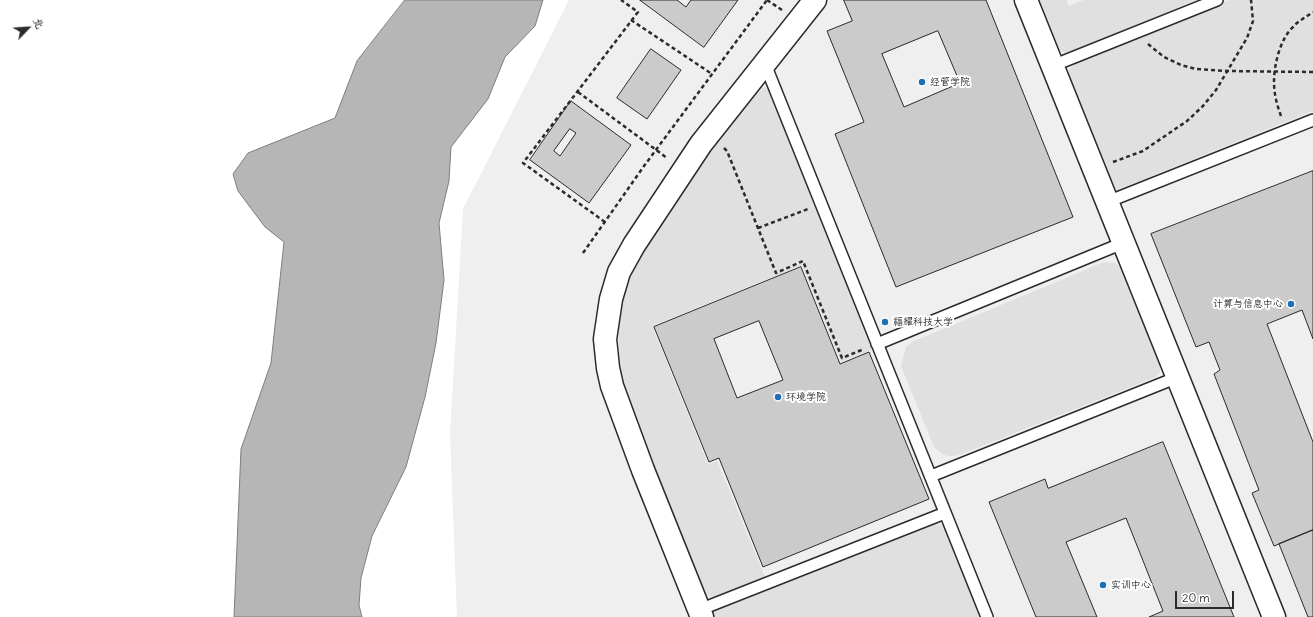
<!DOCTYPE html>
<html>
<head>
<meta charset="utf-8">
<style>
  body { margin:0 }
  #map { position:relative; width:1313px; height:617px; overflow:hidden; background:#fff; font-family:Delius,"LXGW WenKai TC",sans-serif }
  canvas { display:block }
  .north { position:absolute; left:8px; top:8px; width:40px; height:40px; -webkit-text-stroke:3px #fff; paint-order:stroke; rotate:65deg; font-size:11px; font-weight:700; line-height:16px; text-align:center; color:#2b2b2b }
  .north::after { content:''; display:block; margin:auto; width:14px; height:18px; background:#2b2b2b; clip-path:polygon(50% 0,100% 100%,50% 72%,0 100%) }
  .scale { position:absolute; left:1175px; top:591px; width:59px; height:18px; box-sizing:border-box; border:2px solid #2b2b2b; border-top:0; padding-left:5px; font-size:12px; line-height:14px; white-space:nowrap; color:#2b2b2b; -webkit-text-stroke:3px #fff; paint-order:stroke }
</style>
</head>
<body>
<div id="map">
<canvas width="1313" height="617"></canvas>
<div class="north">北</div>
<div class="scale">20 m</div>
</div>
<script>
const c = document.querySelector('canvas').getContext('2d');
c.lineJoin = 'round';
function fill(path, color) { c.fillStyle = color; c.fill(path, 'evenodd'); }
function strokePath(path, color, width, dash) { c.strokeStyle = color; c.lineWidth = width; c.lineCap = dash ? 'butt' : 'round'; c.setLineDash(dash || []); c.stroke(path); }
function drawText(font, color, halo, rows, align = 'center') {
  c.font = font + ' Delius,"LXGW WenKai TC",sans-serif'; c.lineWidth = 4; c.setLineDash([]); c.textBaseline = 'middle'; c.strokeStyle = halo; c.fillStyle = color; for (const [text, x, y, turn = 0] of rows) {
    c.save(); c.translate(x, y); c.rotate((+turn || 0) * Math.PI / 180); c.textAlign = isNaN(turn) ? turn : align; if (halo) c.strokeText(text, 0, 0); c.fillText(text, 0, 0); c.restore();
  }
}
const built = new Path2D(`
  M569,0H1313V617H457L450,434L463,209Z`);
const green = new Path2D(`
  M1038,0H1066L1069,6L1084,0H1196L1070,53L1062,52L1056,47Z
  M1229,0H1313V111L1117,190L1110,182L1068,75L1069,69L1075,63Z
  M765,87L772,91L875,349L841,362L802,265L652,326L708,464L717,461L765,577L714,597C706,597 704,592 701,586L627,397L621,372L618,331L620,314L623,301L636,263L708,156L757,90Z
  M1104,262L1115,263L1119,266L1160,366V372L1156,377L962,454C949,458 945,457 934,447L901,366L906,347L912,342Z
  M936,523L943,526L947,531L982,617H715L714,611L717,608Z`);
const water = new Path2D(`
  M405,0H543L535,26L505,57L488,99L451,147L449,181L439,223L444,280L436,343L425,397L406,467L372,536L361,578L359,605L362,617H234L241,449L271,363L284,242L265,227L238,191L233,174L248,153L335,118L357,61Z`);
const building = new Path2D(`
  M640,0H677L686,7L691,0H738L704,47Z
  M844,0H986L1073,217L896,287L835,134L864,122L827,31L852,21ZM938,31L960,83L904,107L882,54Z
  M651,49L681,70L647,119L617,98Z
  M571,101L631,145L589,203L530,160ZM570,129L576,133L560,156L554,151Z
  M1313,171V339L1302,310L1267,324L1313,442V530L1274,546L1252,493L1259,490L1214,374L1220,370L1209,342L1196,347L1151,234Z
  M801,267L840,364L869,352L929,499L763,567L719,458L709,462L654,327ZM759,321L783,380L737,398L714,339Z
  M1163,442L1234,617H1149L1163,611L1126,518L1066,542L1097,617H1036L989,502L1045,479L1048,488Z
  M1313,530V617H1308L1279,544Z`);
const path = new Path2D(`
  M767,0L782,10
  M631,20L712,74
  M1148,44L1164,57L1181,65L1196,69L1227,71L1313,72
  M578,92L667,158
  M1281,116C1277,105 1274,94 1274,82C1274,65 1280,39 1293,27C1298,21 1306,17 1313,12
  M724,148L727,151L776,273L803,261L842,358L864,349
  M1113,162L1143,151L1187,121L1203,106L1216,90L1247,38L1253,21L1251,0
  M605,222L523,163L638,12L621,0
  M758,228L808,209
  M583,253L644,166L767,0`);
const service = new Path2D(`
  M765,64L987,617
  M1052,66L1217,0
  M1107,202L1313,120
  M877,344L1123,243
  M931,476L1178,377
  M699,610L945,513`);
const minor = new Path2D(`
  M1026,0L1274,617
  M702,617L643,470L612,386L608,368L605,339L611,299L619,272L634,245L701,144L815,0`);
const markers = [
  [922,82,4,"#1f6fb2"],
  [1291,304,4,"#1f6fb2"],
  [885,322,4,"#1f6fb2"],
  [778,397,4,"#1f6fb2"],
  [1103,585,4,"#1f6fb2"]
];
const poiNames = [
  ["经管学院",930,82],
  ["计算与信息中心",1283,304,"right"],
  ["福耀科技大学",893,322],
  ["环境学院",786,397],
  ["实训中心",1111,585]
];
fill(built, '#efefef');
fill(green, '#e0e0e0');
fill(water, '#b6b6b6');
strokePath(water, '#7e7e7e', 1);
fill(building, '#cbcbcb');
strokePath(building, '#2b2b2b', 1);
strokePath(service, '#2b2b2b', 14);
strokePath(minor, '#2b2b2b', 25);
strokePath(path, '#2b2b2b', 2.5, [4, 3]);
strokePath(service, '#fff', 11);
strokePath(minor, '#fff', 22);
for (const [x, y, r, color] of markers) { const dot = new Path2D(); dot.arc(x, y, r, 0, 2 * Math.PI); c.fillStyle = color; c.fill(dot); strokePath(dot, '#fff', 1.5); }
drawText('10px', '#2b2b2b', '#fff', poiNames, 'left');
</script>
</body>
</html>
